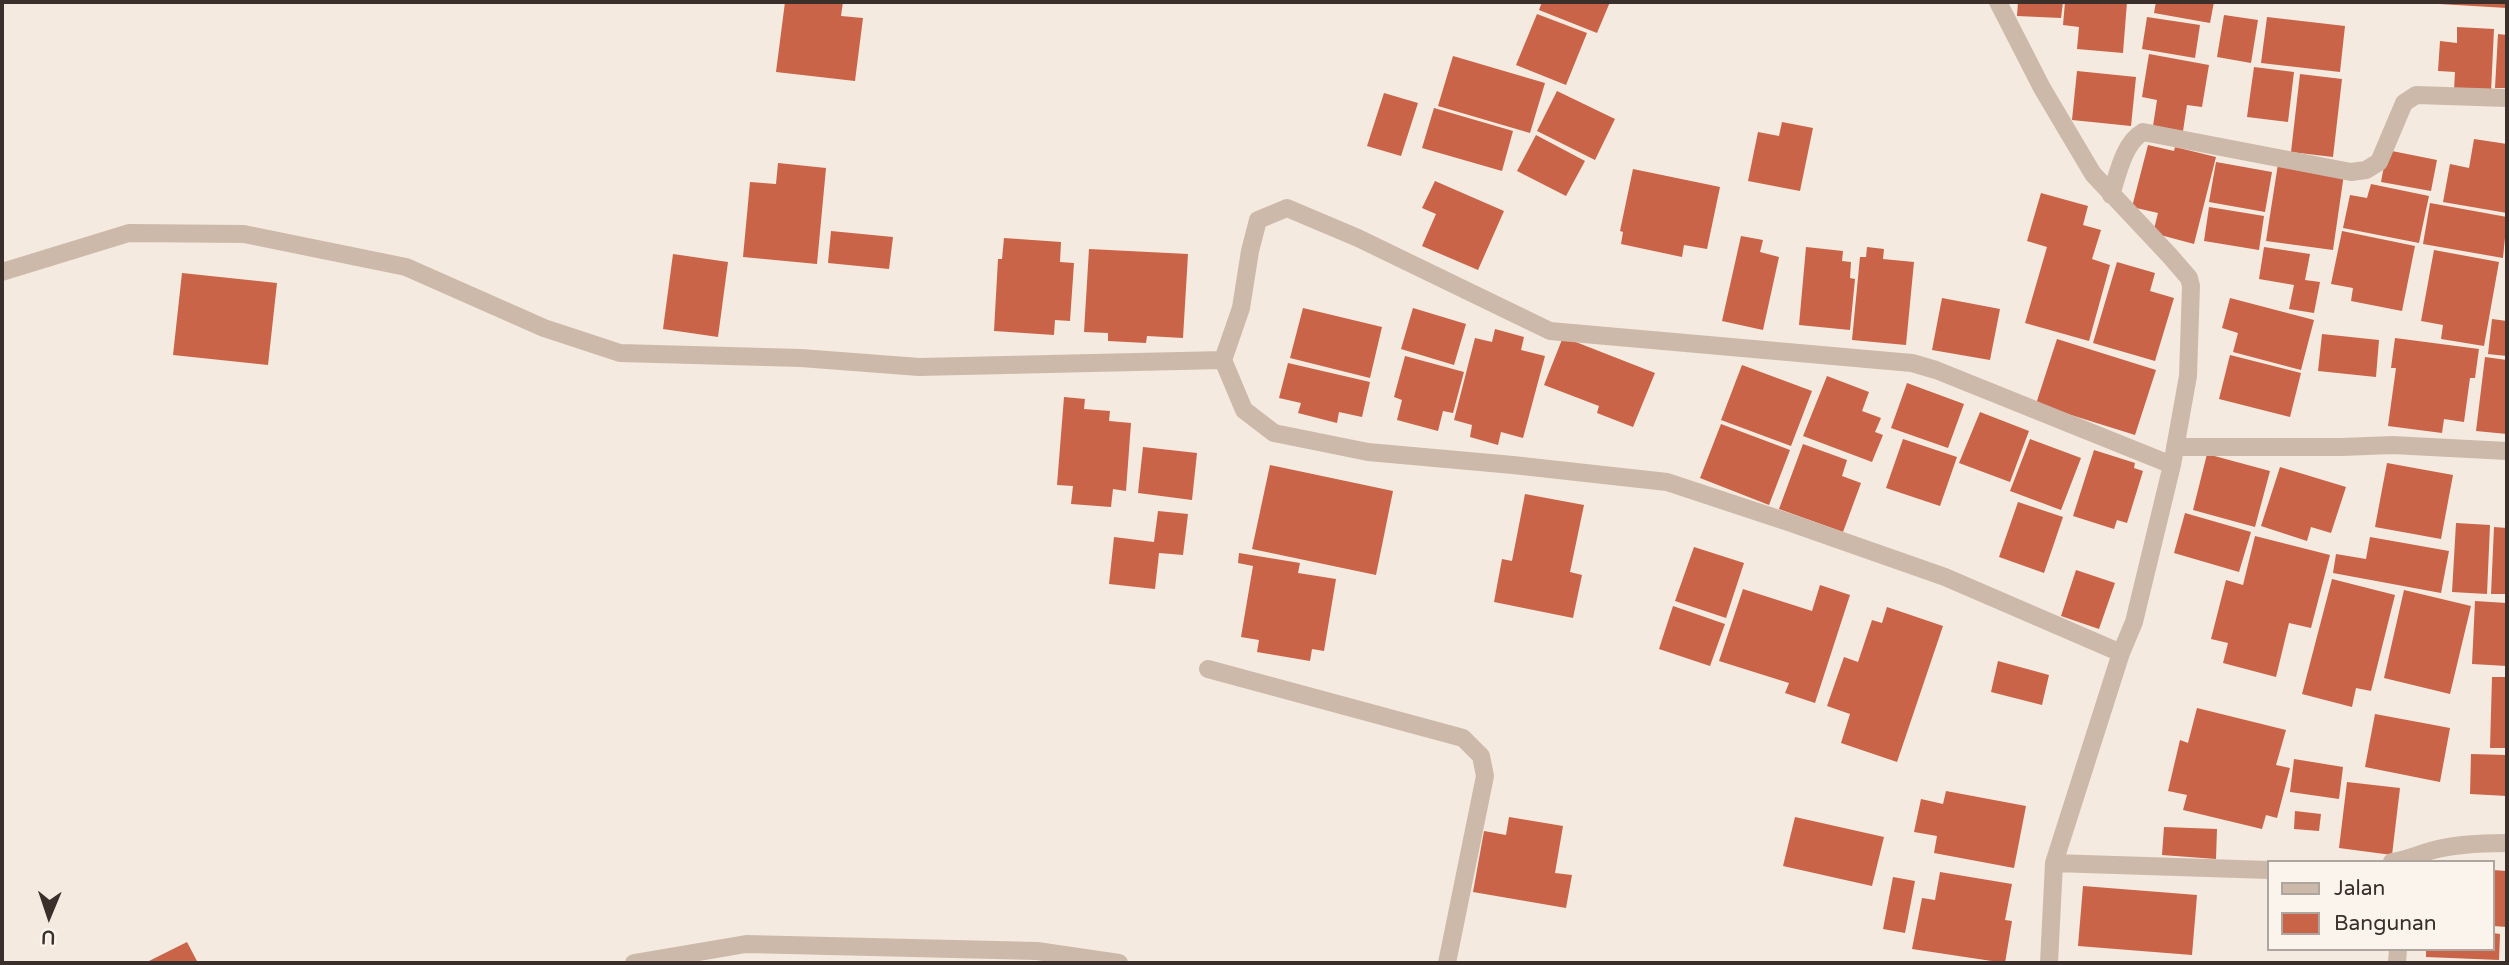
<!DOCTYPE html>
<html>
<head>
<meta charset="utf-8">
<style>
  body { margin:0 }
  #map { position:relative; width:2509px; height:965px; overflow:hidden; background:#f4eadf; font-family:"Varela Round",sans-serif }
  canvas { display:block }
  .frame { position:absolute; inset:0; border:4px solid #3a2f2a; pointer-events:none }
  .legend { position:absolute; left:2267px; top:860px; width:228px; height:91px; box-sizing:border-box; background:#fbf4ec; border:2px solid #aea59e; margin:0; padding:9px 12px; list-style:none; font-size:21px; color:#3a2f2a }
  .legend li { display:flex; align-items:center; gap:14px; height:35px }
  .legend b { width:35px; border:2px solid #aea59e }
  .north { position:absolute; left:14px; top:881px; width:70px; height:70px; -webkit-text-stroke:5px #fbf4ec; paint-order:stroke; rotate:182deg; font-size:19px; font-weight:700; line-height:28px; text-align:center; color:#3a2f2a }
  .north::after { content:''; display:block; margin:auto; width:24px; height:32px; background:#3a2f2a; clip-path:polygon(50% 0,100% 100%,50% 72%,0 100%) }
</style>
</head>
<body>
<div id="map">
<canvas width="2509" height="965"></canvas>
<div class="frame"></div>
<ul class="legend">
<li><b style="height:9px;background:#cdb9aa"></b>Jalan</li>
<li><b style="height:19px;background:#c96448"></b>Bangunan</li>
</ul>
<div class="north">U</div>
</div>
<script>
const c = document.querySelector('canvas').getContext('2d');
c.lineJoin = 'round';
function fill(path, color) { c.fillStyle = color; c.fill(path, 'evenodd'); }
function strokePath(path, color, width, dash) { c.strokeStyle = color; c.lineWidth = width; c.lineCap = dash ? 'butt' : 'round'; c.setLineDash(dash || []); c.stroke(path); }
const building = new Path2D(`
  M785,2H843L841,16L863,18L855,81L776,72Z
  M1542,2H1610L1597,33L1539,10Z
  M2018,2H2063L2061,18L2017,16Z
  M2065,2H2127L2123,53L2077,49L2079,27L2063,25Z
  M2156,2H2214L2210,23L2154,13Z
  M2439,2H2507V8L2439,4Z
  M1537,14L1587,33L1566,85L1516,65Z
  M2224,15L2258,20L2251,63L2217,57Z
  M2147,17L2200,25L2195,58L2142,49Z
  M2267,17L2345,26L2340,72L2261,63Z
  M2457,27L2494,29L2491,92L2454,90L2455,72L2438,71L2440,41L2457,43Z
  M2498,34L2507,35V88H2495Z
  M2149,54L2209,65L2202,107L2187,105L2183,131L2153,126L2157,100L2142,97Z
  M1453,56L1545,83L1530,133L1438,106Z
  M2254,67L2294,72L2288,122L2247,117Z
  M2077,71L2136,77L2131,126L2072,120Z
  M2300,74L2342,79L2333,157L2291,152Z
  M1557,91L1615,119L1595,160L1537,131Z
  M1384,93L1418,103L1401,156L1367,146Z
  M1434,108L1513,131L1502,171L1422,148Z
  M1782,122L1813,128L1800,191L1748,181L1758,132L1779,136Z
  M1536,135L1585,161L1566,196L1517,171Z
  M2474,139L2507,144V213L2443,202L2450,164L2469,168Z
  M2148,145L2174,151L2175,147L2216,157L2194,244L2153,233L2158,213L2132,207Z
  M2387,150L2437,160L2431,191L2381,182Z
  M2216,162L2272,172L2265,212L2209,202Z
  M778,163L826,168L817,264L743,257L750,182L776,184Z
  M2278,164L2344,174L2333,250L2266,241Z
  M1633,169L1720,187L1707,249L1684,245L1682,257L1621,244L1623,232L1620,231Z
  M1435,181L1504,211L1478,270L1422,246L1436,214L1422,208Z
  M2371,184L2429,196L2419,243L2343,228L2350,195L2367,198Z
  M2041,193L2088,206L2083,225L2101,230L2092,259L2110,265L2089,341L2025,323L2047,247L2027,241Z
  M2430,203L2507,217L2503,258L2423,244Z
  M2209,207L2264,216L2259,250L2204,241Z
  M831,231L893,237L889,269L828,263Z
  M2342,231L2415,246L2402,311L2351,301L2353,288L2331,284Z
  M1741,236L1763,240L1760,252L1779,257L1763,330L1722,321Z
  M1004,238L1061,242L1060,262L1074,263L1070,321L1055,320L1054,335L994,331L998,259H1002Z
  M1806,247L1843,251L1842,261L1851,262L1850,278L1855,279L1850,330L1799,325Z
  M1867,247L1884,249L1883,259L1914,262L1906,345L1852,340L1860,257H1866Z
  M2264,247L2310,254L2305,280L2320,282L2314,313L2289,309L2294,285L2259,279Z
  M1089,249L1188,254L1183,338L1147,336L1146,343L1108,341V333L1084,332Z
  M2434,250L2499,262L2484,346L2441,339L2443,325L2421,321Z
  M673,254L728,262L718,337L663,329Z
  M2117,262L2155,273L2150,291L2174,298L2155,361L2093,343Z
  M182,273L277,283L268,365L173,355Z
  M1942,298L2000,309L1990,360L1932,350Z
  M2230,298L2314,320L2301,370L2233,352L2238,333L2222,328Z
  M1303,308L1382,327L1370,378L1290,358Z
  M1413,308L1466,324L1454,365L1401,349Z
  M2492,319L2507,321V356L2488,354Z
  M1495,329L1524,337L1521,350L1545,356L1523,438L1501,432L1498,445L1470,437L1472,425L1454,420L1475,338L1492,342Z
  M2322,334L2379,340L2376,377L2318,371Z
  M1563,337L1655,373L1633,427L1597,413L1599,406L1544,385Z
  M2395,338L2479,349L2475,378H2470L2464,422L2444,419L2442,433L2388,426L2396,368H2391Z
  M2057,339L2156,370L2135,435L2036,404Z
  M2230,355L2301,373L2290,417L2219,399Z
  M1405,356L1464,372L1453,413L1443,411L1438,431L1397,420L1402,400L1394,397Z
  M2485,357L2507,360V434L2476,431Z
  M1288,363L1370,382L1362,417L1339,412L1337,423L1298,413L1301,403L1279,398Z
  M1742,365L1812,391L1791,446L1721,420Z
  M1827,376L1869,392L1862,411L1881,418L1875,432L1883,435L1872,462L1803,436Z
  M1907,383L1964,404L1948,448L1891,428Z
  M1064,397L1085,399L1084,409L1110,411L1109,421L1131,423L1126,491L1113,489L1111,507L1071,504L1073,486L1057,485Z
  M1980,412L2029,431L2010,482L1959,463Z
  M1721,424L1790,450L1769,505L1700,478Z
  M1903,439L1957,457L1940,506L1886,488Z
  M2030,439L2081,458L2061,510L2010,491Z
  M1803,444L1847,460L1842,476L1861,483L1843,532L1779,509Z
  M1143,447L1197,453L1192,500L1138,493Z
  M2094,450L2135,463L2134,468L2143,471L2127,523L2117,520L2114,529L2073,516Z
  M2207,454L2270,471L2255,527L2193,510Z
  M2387,463L2453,475L2441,539L2375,527Z
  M1270,465L1393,491L1376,575L1252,549Z
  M2280,467L2346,487L2331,533L2311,527L2307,541L2261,526Z
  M1525,494L1584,505L1570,572L1582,575L1573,618L1494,602L1502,559L1512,561Z
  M2018,502L2063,517L2044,573L1999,557Z
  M1158,511L1188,514L1183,555L1159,553L1155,589L1109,584L1114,537L1154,542Z
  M2185,513L2251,532L2239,572L2174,553Z
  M2456,523L2490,525L2487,594L2452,592Z
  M2494,527L2507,528V594H2491Z
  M2255,536L2330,555L2311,628L2289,623L2276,677L2223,663L2228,643L2211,639L2226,580L2243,585Z
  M2370,537L2449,551L2441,593L2333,573L2336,554L2366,559Z
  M1694,547L1744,563L1726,618L1675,601Z
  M1239,553L1300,563L1298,573L1336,579L1324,651L1312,649L1310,661L1257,652L1259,640L1241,637L1253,566L1238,563Z
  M2076,570L2115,583L2099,629L2061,616Z
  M2332,579L2395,595L2371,691L2356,688L2352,707L2302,694Z
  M1820,585L1850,595L1815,703L1785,693L1789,683L1719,661L1743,589L1812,611Z
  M2404,590L2471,606L2450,694L2384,678Z
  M2475,601L2507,603V666L2472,664Z
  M1673,606L1725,624L1710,666L1659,649Z
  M1887,607L1943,626L1897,762L1841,743L1850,714L1827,706L1844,657L1858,662L1872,620L1882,623Z
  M1998,661L2049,675L2042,705L1991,692Z
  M2492,677H2507V748H2490Z
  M2197,708L2286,730L2276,765L2290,768L2277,818L2266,815L2262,829L2183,810L2187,795L2168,791L2180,740L2188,743Z
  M2375,714L2450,728L2440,782L2365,767Z
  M2471,754L2507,755V796L2470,794Z
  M2294,759L2343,767L2339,799L2290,792Z
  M2347,782L2400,788L2392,855L2339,848Z
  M1946,791L2026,806L2014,868L1934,853L1937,836L1914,832L1921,799L1943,804Z
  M2295,811L2321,814L2319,831L2294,829Z
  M1509,817L1563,826L1555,873L1572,875L1566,908L1473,892L1484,831L1506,835Z
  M1795,817L1884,837L1872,886L1783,866Z
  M2164,827L2217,829L2216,859L2162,855Z
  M2493,870L2507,871V927L2493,926Z
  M1940,872L2012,884L2005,920L2012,921L2005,963L1912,949L1922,898L1935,900Z
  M1893,877L1915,881L1905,933L1883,929Z
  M2083,886L2197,895L2192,955L2078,946Z
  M2493,933L2500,934L2499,960L2426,957V949H2493Z
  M187,942L198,963H145Z`);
const lane = new Path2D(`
  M1208,669L1463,738L1481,756L1485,776L1447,963`);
const street = new Path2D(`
  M1998,2L2042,88L2093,174L2170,256L2189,278L2191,286L2188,376L2172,465L2134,622L2121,653L2054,863L2049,963
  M2111,195C2118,174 2123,144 2143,132L2351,172L2366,170L2379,162L2404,103L2416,95L2507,98
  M2,272L129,233L244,234L406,267L544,328L620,353L801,358L919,367L1223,360L1241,308L1250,251L1258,220L1287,208L1358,238L1550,331L1912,363L1936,370L2172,465
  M1223,360L1244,410L1274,433L1368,452L1513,465L1667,482L1791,523L1945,577L2121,653
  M2175,447H2342L2392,445L2507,451
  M2392,862C2406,860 2417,855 2430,851C2454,844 2482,843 2507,843
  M2054,863L2269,870
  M634,963L746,944L1037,951L1119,963
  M2397,963L2398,949`);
fill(building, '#c96448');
strokePath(lane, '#cdb9aa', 18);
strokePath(street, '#cdb9aa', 18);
</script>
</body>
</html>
